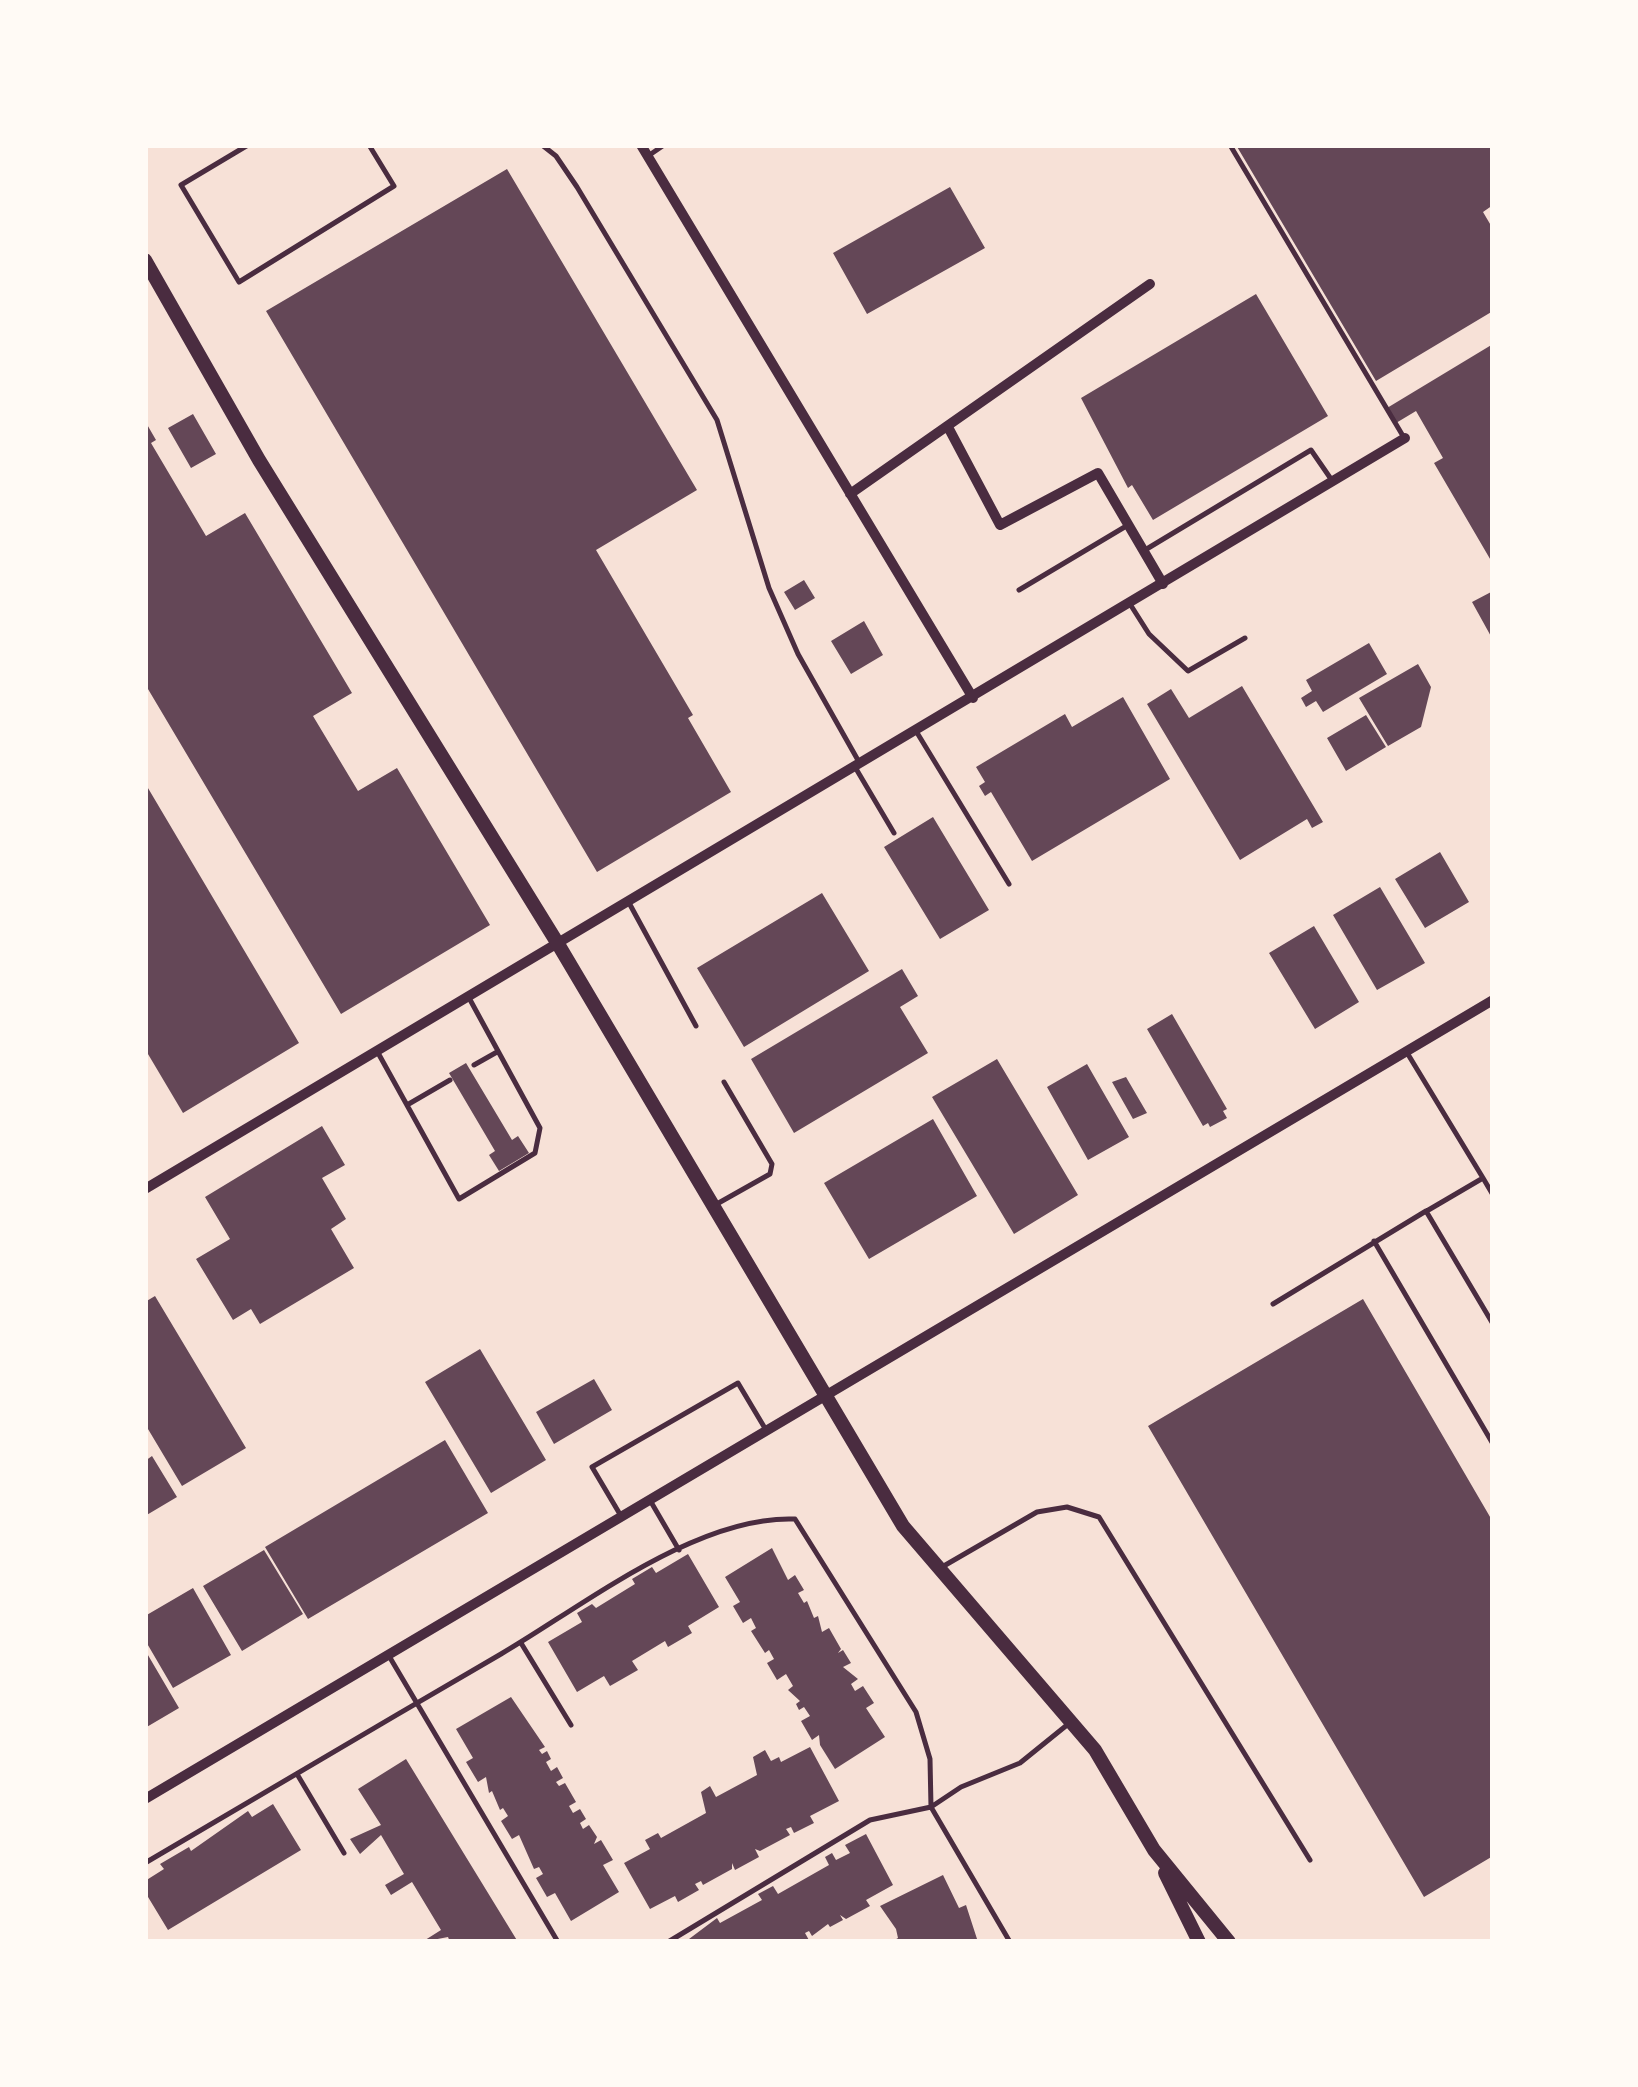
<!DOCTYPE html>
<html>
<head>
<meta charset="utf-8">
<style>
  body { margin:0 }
  #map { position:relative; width:1638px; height:2087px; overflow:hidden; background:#f7e1d7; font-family:"Source Sans 3",sans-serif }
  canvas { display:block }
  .frame { position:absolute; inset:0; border:148px solid #fffaf5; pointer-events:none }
</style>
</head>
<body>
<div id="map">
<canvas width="1638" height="2087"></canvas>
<div class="frame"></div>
</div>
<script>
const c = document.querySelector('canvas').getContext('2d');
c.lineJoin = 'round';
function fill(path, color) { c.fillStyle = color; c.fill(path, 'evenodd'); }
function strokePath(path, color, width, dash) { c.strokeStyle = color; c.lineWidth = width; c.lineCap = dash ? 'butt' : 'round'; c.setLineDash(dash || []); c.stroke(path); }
const building = new Path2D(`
  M1236,145H1493V205L1483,212L1493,229V311L1376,381Z
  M507,169L697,490L596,550L693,715L688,718L731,792L597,872L266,311Z
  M950,187L985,248L867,314L833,253Z
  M1256,294L1328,416L1153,520L1132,485L1128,488L1081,398Z
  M1493,344V564L1434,463L1443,458L1416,411L1396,423L1387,408Z
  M193,414L216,454L191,468L168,428Z
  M145,421L156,440L151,443L206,536L245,513L352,693L313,716L358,791L397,768L490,925L341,1014L145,684Z
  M804,580L815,598L795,610L784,592Z
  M1493,591V640L1472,602Z
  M864,621L883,655L851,674L831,641Z
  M1369,643L1387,674L1323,712L1316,701L1306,707L1301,698L1312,691L1306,680Z
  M1418,664L1431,687L1421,727L1388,746L1359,698Z
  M1242,686L1323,822L1312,828L1307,819L1240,860L1147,704L1171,689L1189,718Z
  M1123,697L1170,779L1032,861L991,792L985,796L979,786L985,782L976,767L1065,714L1072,727Z
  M1366,715L1386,747L1346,771L1327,738Z
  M145,783L299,1043L183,1113L145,1049Z
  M933,817L989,910L940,939L884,847Z
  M1440,852L1469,902L1425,928L1395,879Z
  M1380,887L1425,963L1377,990L1333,915Z
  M822,893L869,971L744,1047L697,968Z
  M1314,926L1359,1002L1315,1029L1269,953Z
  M902,969L918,996L900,1007L928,1053L794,1133L751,1059Z
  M1172,1014L1227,1109L1223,1111L1227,1118L1210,1127L1208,1123L1203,1126L1147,1029Z
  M997,1059L1078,1195L1014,1234L932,1097Z
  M466,1063L512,1140L518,1136L529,1153L499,1171L489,1155L495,1151L449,1073Z
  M1087,1064L1129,1137L1088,1160L1047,1087Z
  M1126,1077L1147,1113L1133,1119L1112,1082Z
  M933,1119L977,1196L869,1259L824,1183Z
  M322,1126L345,1165L322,1178L346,1219L331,1229L354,1268L260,1324L251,1309L233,1320L196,1259L230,1239L205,1197Z
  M155,1296L246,1448L182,1486L145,1424V1302Z
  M1363,1299L1493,1522V1856L1424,1897L1148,1426Z
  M480,1349L546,1460L491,1493L425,1382Z
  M594,1379L612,1410L554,1444L536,1412Z
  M445,1440L488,1513L308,1619L265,1547Z
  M152,1456L177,1497L145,1516V1461Z
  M772,1548L788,1580L795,1575L804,1590L798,1593L804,1603L807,1601L814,1618L818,1616L822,1632L829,1628L841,1649L838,1653L843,1650L851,1663L843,1667L858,1679L851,1684L855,1691L863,1686L874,1703L866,1708L885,1737L835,1769L820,1745L819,1735L812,1740L801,1721L810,1716L804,1707L799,1710L796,1704L800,1701L788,1690L793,1686L786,1674L777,1680L767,1663L774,1659L769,1650L765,1653L751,1631L756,1628L751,1618L743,1623L733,1606L740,1602L725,1577Z
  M264,1550L303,1614L242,1651L203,1586Z
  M688,1554L719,1607L688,1626L692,1633L668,1647L665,1641L632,1661L638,1670L610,1686L604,1676L577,1692L548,1642L582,1622L577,1613L592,1604L596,1608L635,1584L632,1579L652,1567L656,1573Z
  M193,1588L231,1655L173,1688L145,1640V1616Z
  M145,1650L179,1708L145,1728Z
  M511,1697L545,1747L539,1750L542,1754L547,1751L551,1759L546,1762L551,1771L557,1767L563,1778L556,1782L559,1786L565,1783L576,1802L569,1806L573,1813L580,1809L586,1819L580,1823L583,1829L589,1825L597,1837L594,1844L601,1840L613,1860L603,1865L619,1892L571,1921L555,1893L547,1897L536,1878L543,1874L539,1867L534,1869L519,1835L512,1839L501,1821L508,1816L503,1808L500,1810L492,1791L489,1793L486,1777L478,1782L466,1762L473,1758L456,1729Z
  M810,1747L839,1801L810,1816L814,1823L794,1833L791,1827L786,1829L790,1835L760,1851L755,1849L759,1857L735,1870L732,1863V1869L703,1885L701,1881L695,1884L699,1890L678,1902L675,1896L650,1909L624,1863L650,1849L645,1840L658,1833L661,1838L706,1813L701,1792L710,1786L716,1797L757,1775L753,1757L765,1750L771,1761L779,1757L781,1762Z
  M406,1759L518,1942H450L448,1937L422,1942L441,1930L412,1882L391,1895L385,1885L404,1874L381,1835L360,1854L350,1839L381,1825L358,1789Z
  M273,1804L301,1850L168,1930L145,1892V1881L164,1869L160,1864L189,1847L191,1851L248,1811L252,1817Z
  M866,1834L893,1885L866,1900L870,1906L846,1919L840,1915L843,1920L830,1927L828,1924L812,1936L809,1931L805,1933L810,1942H685L717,1918L720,1923L762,1900L758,1894L773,1886L778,1894L829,1865L825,1857L832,1853L836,1860L850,1853L845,1845Z
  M943,1875L959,1908L966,1905L978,1942H891L898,1938L896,1929L880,1906Z`);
const service = new Path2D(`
  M248,145L181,185L239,282L394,186L369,145
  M542,145L556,156L577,187L717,420L769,588L798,654L859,762
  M1230,145L1403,436
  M648,156L664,145
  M1145,550L1311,450L1331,479
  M1019,590L1128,525
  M1130,604L1149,634L1188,671L1245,638
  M916,731L1009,884
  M855,767L894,833
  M628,901L696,1026
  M377,1051L459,1199L535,1153L540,1128L468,996
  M1406,1051L1483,1178
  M474,1065L497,1052
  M407,1105L450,1080
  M715,1205L770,1174L772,1164L724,1082
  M1425,1212L1483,1178L1493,1195
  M1374,1241L1493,1444
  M1273,1304L1426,1211L1493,1324
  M651,1502L679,1550
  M621,1516L592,1467L738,1383L766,1430
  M942,1567L1037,1512L1067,1507L1099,1517L1310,1860
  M521,1643L571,1725
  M389,1656L558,1942
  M297,1774L344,1853
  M145,1863C264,1793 382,1723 501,1654C583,1606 697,1515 795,1519L916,1712L930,1759L931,1807L870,1820L668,1942
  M1010,1942L931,1807L961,1787L1020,1763L1067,1725`);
const minor = new Path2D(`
  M641,145L973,698
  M948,427L1000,525L1098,473L1163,584
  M850,494L1150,284
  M145,1189L1405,438
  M145,1799L1493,1000`);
const secondary = new Path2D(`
  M145,260L259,460L558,944L903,1526L1095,1750L1154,1850L1229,1942
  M1165,1873L1199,1942`);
fill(building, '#644757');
strokePath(service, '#4a2c40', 5);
strokePath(minor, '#4a2c40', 10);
strokePath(secondary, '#4a2c40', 14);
</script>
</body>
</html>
